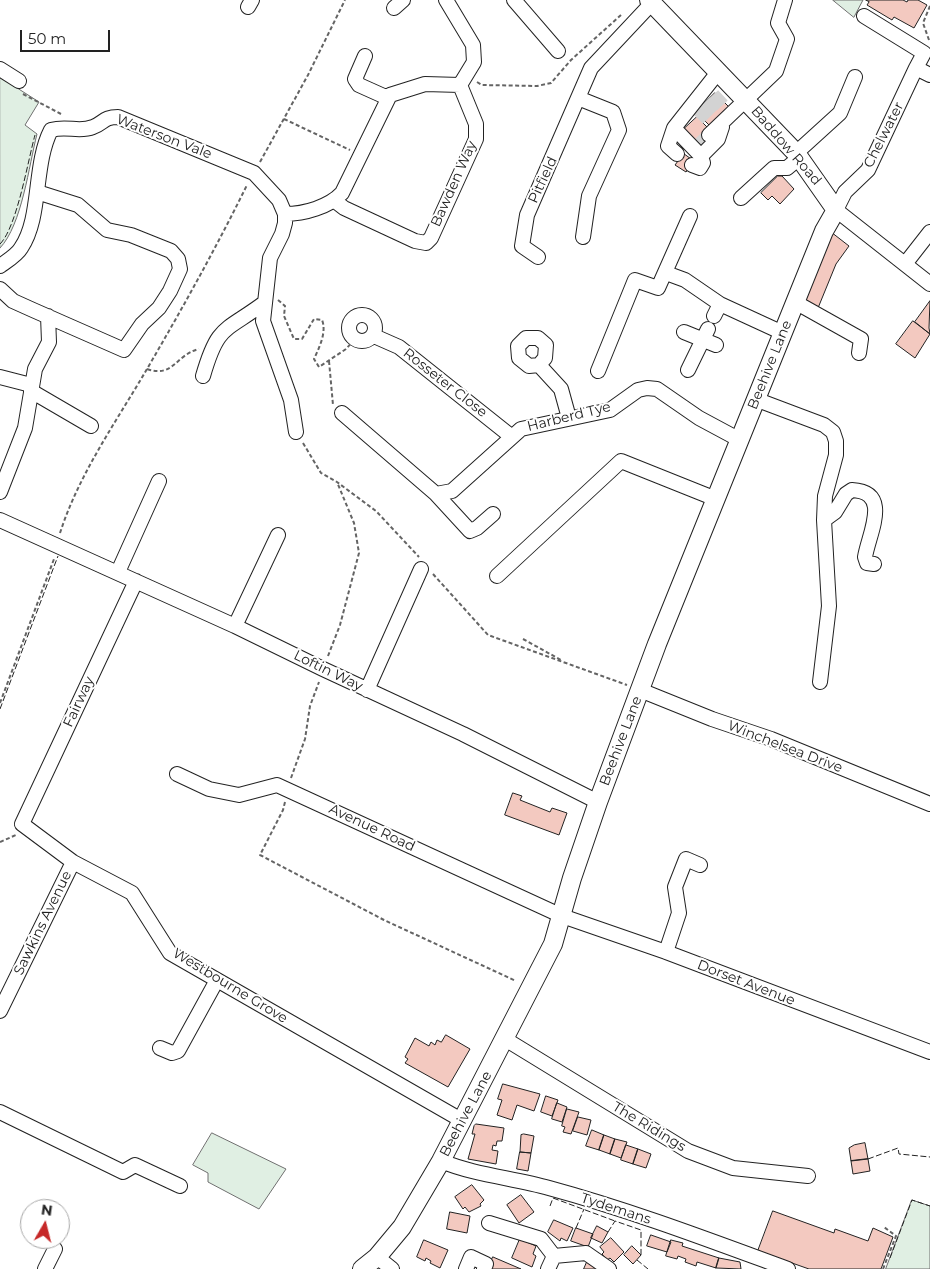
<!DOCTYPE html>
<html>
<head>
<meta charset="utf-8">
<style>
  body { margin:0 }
  #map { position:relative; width:930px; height:1269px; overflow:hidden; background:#fff; font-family:Montserrat,sans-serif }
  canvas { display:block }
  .north { position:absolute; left:20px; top:1199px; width:50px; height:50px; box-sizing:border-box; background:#fff; border:1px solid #a7a7a7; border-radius:50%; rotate:8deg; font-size:14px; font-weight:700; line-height:20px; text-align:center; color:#222 }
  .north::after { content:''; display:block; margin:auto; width:18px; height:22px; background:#c62828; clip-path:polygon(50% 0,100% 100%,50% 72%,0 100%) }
  .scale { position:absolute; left:20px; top:30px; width:90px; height:22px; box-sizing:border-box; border:2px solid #222; border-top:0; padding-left:6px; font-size:15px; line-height:18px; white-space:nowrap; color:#222; -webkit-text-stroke:4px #fff; paint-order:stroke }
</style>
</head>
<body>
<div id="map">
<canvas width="930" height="1269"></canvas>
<div class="north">N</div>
<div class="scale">50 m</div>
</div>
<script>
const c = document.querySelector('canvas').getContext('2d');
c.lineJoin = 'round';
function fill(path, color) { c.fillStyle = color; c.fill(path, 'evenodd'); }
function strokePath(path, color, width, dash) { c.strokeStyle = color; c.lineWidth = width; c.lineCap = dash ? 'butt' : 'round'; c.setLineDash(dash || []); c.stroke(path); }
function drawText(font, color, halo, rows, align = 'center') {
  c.font = font + ' Montserrat,sans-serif'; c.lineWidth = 4; c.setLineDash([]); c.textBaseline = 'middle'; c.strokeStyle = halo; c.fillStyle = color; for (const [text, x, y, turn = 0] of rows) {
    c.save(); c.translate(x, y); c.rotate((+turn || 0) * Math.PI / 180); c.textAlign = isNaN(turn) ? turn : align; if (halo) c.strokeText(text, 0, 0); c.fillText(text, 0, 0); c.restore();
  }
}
const green = new Path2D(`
  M833,0H863L854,17Z
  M0,77L39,102L25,125L37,134C29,165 22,225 0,248Z
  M212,1133L286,1169L259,1209L208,1182V1173L193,1165Z
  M912,1200L930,1206V1269H886Z`);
const building = new Path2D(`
  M866,0H903L907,2L908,0H918L927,5L914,28L894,17L892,20L867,5L869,2Z
  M715,93L731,109L712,128L696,112Z
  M697,117L709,129L695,143L684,129Z
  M706,132L712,138L701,149L695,143Z
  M680,151L694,161L686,172L675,165L678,161L675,158Z
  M778,176H782L794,189L780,204L772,196L768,200L761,193Z
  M831,232L849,246L836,264L818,308L798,301Z
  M930,301L929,328L930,334L915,322Z
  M913,321L930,334L915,358L896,344Z
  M513,793L522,796L520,800L550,812L552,808L567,813L559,835L505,815Z
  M446,1035L470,1049L448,1087L405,1063L408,1059L405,1057L415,1038L429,1046L431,1042L435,1045L437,1040L441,1042Z
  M503,1084L540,1094L534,1111L517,1105L512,1120L497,1115L502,1100L498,1099Z
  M546,1096L558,1100L552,1116L541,1112Z
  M557,1103L567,1107L562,1122L552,1119Z
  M567,1109L579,1112L571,1134L563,1132L565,1127L562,1126Z
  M578,1117L591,1120L587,1135L573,1131Z
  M476,1124L504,1128L502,1141H497L496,1146L493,1145L492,1150L498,1151L496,1164L468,1159L475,1134H472L474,1126Z
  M592,1130L604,1135L599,1150L586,1146Z
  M524,1134L534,1136L531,1153L520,1152L521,1135Z
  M604,1135L615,1139L610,1154L599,1150Z
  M615,1139L627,1142L621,1158L610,1154Z
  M865,1143L868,1159L851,1161L849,1148L854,1145Z
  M626,1145L638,1149L633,1164L621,1160Z
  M638,1149L651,1154L646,1168L633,1164Z
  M520,1152L531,1153L528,1171L517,1169Z
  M868,1159L870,1171L853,1174L851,1161Z
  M472,1185L484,1200L480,1204L481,1206L469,1212L465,1207L463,1209L455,1197Z
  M521,1195L534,1212L519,1223L507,1205Z
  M773,1211L834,1233L835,1229L868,1241L873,1228L893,1237L881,1269H809L758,1251Z
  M450,1212L470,1216L467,1233L447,1229Z
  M554,1220L573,1228L567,1241L561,1238L560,1241L548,1232Z
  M597,1226L608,1232L602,1243L591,1238Z
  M576,1228L593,1234L588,1247L571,1241Z
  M651,1235L671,1242L667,1252L647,1246Z
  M611,1238L624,1252L614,1262L610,1258L607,1260L602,1254L604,1252L600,1247Z
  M520,1239L536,1246L533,1254L536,1256L532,1267L512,1258Z
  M424,1240L448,1250L440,1268L430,1263L431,1261L426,1258L425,1261L417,1257Z
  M671,1240L683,1243L682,1246L719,1258L716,1268L697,1262L696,1266L685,1262L686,1259L678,1256L677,1259L666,1256Z
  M632,1246L641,1255L633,1264L624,1255Z
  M493,1257L521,1269H488Z
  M719,1258L740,1262L741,1269L716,1268Z
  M587,1262L598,1267V1269H584Z`);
const minorTunnel = new Path2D(`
  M713,95L728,111
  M705,102L721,119
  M698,109L714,125
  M698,146L709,135`);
const path = new Path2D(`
  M929,40L923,23L930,6
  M477,82L482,85L537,86L551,83L571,60L621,15
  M23,94L61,114
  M284,119L350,150
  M260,162L308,75L345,0
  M278,300L285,306L284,316L294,339H302L314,319L322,320C327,332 319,348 314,359L319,367L346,349L355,339
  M329,361L333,405
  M147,369C174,378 175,355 199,349
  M303,443L321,473L337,482L376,511L419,557
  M60,533C79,474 116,422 147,369C182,309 216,248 247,185
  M433,574L488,635L627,685
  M523,639L561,660
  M328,656L340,625L359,553L354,523L337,482
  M0,703L54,559
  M291,778L305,739L310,706L319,682
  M285,802L283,810L260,855L384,920L516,981
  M0,842L16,835
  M883,1269L896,1236L884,1227`);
const minor = new Path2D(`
  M514,0L558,51
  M248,7L252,0
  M394,8L403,0
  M864,16L924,53L916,68
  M365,56L355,79L359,85L388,98
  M0,69L19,81
  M719,71L674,128L701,156L718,139L722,127
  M930,75L916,68L868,170L845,192L836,210L930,284
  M578,98L613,112L619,130L589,196L583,237
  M674,128L668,146L677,154
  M709,135L776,71L787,39L778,23L785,0
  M796,153L840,113L855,77
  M692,165L700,168L703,163L701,156
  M741,198L774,168H787L799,158
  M335,201L344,208L415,241L426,243L431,238L476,139V124L460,85
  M285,214C304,214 329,207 342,193L390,95L425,84L460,85L474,62L473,45L446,0
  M538,257L522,246L527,215L591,68L652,3
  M905,264L930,232
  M0,266C7,261 17,255 21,248C42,217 33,165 51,130C68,125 78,133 93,127C104,123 103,117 118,117L254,173L279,200L285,214V223L282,234L270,258L263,321L291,400L296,432
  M666,273L685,280L720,304L783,333
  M0,289L13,301L33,310L124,350L142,324L159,308L170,291L180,269L178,259L171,251L131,235L107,230L78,205L37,192
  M795,302L861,339L859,353
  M349 328a13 13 0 1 1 26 0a13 13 0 1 1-26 0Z
  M714,316L720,304
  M684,332L716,345
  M374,336L399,347L512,437
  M539,365L529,366L519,358L518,346L526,338H538L546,345L545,358L539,365L561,389L569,418
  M688,370L708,329
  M598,371L635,280L658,288L690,216
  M203,376C218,324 225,332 264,303
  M0,377L31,385
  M31,391L91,426
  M755,399L824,425L833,432L836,441V455L825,496L824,520L829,606L820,682
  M342,413L436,494L452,491L521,429L610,410L638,390L647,388L657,389L699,418L740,440
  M0,492L25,428L35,369L49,342L48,316
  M436,494L470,531L477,528L493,514
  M0,520L235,626L323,669L463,734L598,802
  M824,520L835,512L846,494L852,490C892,492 869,533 865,557L867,563L874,564
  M118,572L159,481
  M497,576L621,461L716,499
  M136,581L22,824L73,862L132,893L170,953L463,1121
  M235,626L278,535
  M367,690L421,569
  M640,690L712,719L771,739L930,804
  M177,774L209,789L239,795L277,785L562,916L666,952L930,1052
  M666,952L679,913L675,887L686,859L700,865
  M0,1011L73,862
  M505,1039L688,1151L733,1168L808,1176
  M160,1048L172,1053L178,1051L217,980
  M0,1112L123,1172L135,1165L180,1186
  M441,1161C475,1175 514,1178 549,1188C630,1210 709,1240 788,1269
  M489,1223L541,1239L554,1256
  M377,1257L392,1269
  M45,1269L55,1249
  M466,1269L471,1257L486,1264L484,1269
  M548,1269L554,1256L586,1253L609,1269`);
const major = new Path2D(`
  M362,1269L377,1257L402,1227L441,1161L553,944L572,878L598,802L657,644L824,231L836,210L796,153L649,0`);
const fence = new Path2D(`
  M0,244C17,227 28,160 35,135
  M0,709L58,556
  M868,1159L898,1148L899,1154L930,1157
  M550,1206L553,1198L615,1221
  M576,1228L584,1209
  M608,1232L615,1221L641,1230V1255
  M890,1258L912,1200L930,1206
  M637,1260L648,1269`);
const streetNames = [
  ["Chelwater",884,135,-63],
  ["Waterson Vale",164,137,21],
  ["Baddow Road",786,146,49],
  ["Pitfield",543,180,-65],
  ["Bawden Way",454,184,-66],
  ["Beehive Lane",770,365,-68],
  ["Rosseter Close",445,383,38],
  ["Harberd Tye",569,417,-14],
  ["Loftin Way",328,671,26],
  ["Fairway",79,702,-65],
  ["Beehive Lane",621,741,-69],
  ["Winchelsea Drive",785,747,21],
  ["Avenue Road",372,828,25],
  ["Sawkins Avenue",43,923,-64],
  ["Dorset Avenue",746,983,21],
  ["Westbourne Grove",230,986,31],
  ["Beehive Lane",466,1114,-62],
  ["The Ridings",649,1127,31],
  ["Tydemans",616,1209,18]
];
fill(green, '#e0efe3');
strokePath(green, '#6f6f6f', 1);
fill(building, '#f3c9c0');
strokePath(building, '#222', 1);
strokePath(minorTunnel, '#d3d3d3', 14, [14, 7]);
strokePath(minor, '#222', 16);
strokePath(major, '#222', 20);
strokePath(path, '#646464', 2, [4, 2.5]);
strokePath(minor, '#fff', 14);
strokePath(major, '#fff', 18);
strokePath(fence, '#222', 1, [6, 2.5]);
drawText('14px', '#222', '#fff', streetNames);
</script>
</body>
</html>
